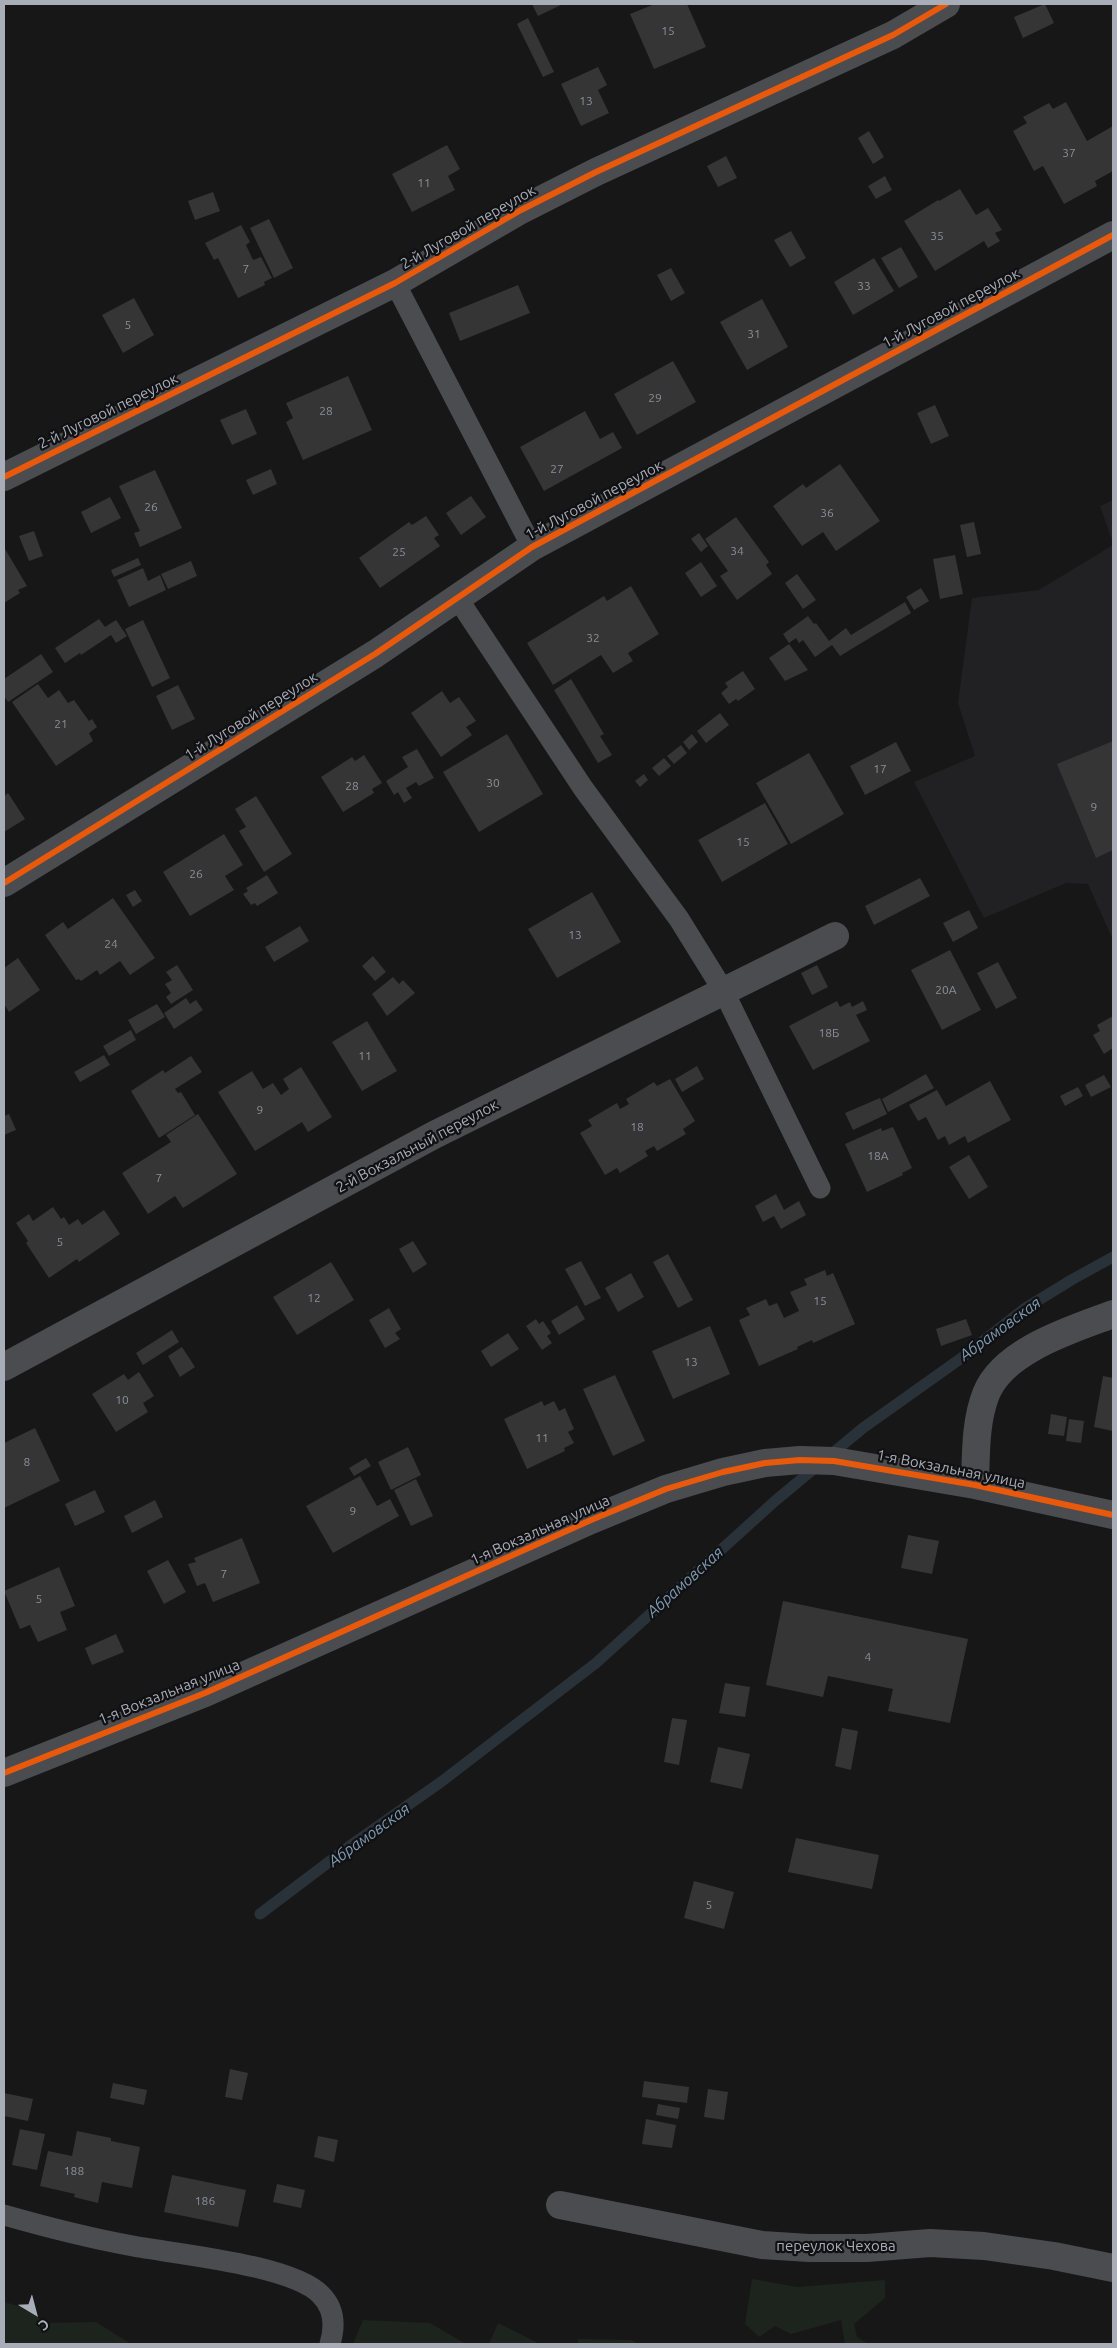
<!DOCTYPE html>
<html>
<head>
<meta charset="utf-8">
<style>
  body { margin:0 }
  #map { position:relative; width:1117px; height:2348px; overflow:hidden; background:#171717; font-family:Ubuntu,sans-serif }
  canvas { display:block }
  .frame { position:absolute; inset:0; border:5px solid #a8adb8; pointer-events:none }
  .north { position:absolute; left:10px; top:2288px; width:50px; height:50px; -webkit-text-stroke:4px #111113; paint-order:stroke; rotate:143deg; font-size:14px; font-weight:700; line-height:20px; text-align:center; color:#a8adb8 }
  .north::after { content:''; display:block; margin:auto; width:18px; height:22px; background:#a8adb8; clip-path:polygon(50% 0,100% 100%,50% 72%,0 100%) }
</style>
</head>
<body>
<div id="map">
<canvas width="1117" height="2348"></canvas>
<div class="frame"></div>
<div class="north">С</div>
</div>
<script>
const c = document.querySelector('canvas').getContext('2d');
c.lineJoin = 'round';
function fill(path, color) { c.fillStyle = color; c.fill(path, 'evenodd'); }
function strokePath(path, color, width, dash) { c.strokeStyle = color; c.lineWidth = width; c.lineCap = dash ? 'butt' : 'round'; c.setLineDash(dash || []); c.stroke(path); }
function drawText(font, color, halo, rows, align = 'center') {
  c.font = font + ' Ubuntu,sans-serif'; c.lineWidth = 4.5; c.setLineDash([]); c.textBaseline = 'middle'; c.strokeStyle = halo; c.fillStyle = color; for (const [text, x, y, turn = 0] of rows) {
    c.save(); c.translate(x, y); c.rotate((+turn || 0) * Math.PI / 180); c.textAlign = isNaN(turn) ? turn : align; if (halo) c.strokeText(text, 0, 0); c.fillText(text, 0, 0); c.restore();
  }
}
const built = new Path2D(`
  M1113,500V543L1100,506Z
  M1113,545V940L1088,884L1066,883L984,918L914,782L975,756L958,703L972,598L1039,590Z`);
const green = new Path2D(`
  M752,2279L797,2287L885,2280V2298L854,2324L857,2337L868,2344H845L841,2320L791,2334L775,2326L759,2337L745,2324Z
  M4,2302L29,2309L44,2323L96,2322L131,2344H4Z
  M363,2320L430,2323L466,2344H353Z
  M498,2323L540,2344H489Z
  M578,2339L632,2340L637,2344H578Z`);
const stream = new Path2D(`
  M260,1914L354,1843L441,1782L596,1663L775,1501L863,1428L960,1359L1024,1309L1073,1279L1113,1257`);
const building = new Path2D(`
  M532,4H563L538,16Z
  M655,4H687L706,47L654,69L630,14Z
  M1045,4L1054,23L1023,38L1014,17Z
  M528,18L554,72L543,77L517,24Z
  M598,67L607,85L598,90L609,113L581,126L561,84Z
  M1066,102L1087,141L1113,126V171L1095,181L1097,186L1064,204L1043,166L1034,171L1013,131L1027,123L1023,117L1049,103L1053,109Z
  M869,131L884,157L873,164L858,138Z
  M447,145L460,169L448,176L455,190L412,212L392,174Z
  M726,156L737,178L718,187L707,166Z
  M885,176L892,190L876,199L868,186Z
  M960,189L976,215L988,208L1002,230L995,233L1000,241L988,248L984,241L935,271L904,221L938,200L939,201Z
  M213,192L220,211L195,220L188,201Z
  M269,219L293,268L274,278L250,228Z
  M241,225L250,242L246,245L253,260L261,257L272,278L264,282L265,285L238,298L218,258L214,260L205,243Z
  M791,231L806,258L790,267L774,240Z
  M901,247L918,277L899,288L881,258Z
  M874,258L894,291L853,315L834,282Z
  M671,268L685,293L671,301L657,275Z
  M518,285L530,313L460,341L449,313Z
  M134,298L154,335L123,353L102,315Z
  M762,299L788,347L747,370L720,322Z
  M673,361L696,402L637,435L614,394Z
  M348,376L372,430L303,460L286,422L293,418L286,403Z
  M935,405L949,436L931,444L917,413Z
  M246,409L257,434L232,445L220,420Z
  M585,411L600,439L613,432L622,448L544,491L520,447Z
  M840,464L880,521L836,551L823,532L802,546L773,506L803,484L806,488Z
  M271,469L277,484L253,495L246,480Z
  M155,470L182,528L140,547L134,533L140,531L119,486Z
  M471,496L486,517L461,535L446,513Z
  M110,497L121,518L91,533L81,512Z
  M426,516L439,535L434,538L440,546L380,588L359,558L409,522L412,525Z
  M736,517L769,562L766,565L772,574L737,600L720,576L728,571L705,539Z
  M974,522L981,554L967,557L960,525Z
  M34,531L43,556L29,561L19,536Z
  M699,533L708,546L701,552L691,539Z
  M5,549L27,586L18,590L20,593L4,603Z
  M955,555L963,594L940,599L933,559Z
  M138,558L141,565L114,577L111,570Z
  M191,561L197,576L168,589L161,574Z
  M701,562L717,586L701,597L685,573Z
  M143,568L148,581L160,575L166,590L129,607L117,580Z
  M797,574L816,600L803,609L785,583Z
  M631,586L659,634L628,653L633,661L613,673L601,655L553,685L527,643L604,596L607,601Z
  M921,588L929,601L914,610L906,597Z
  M905,602L911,613L840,656L832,645L815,657L803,640L799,643L796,638L789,643L783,634L808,616L814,624L816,623L829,641L846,628L851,635Z
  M99,619L105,627L116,620L127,636L116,643L111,635L81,655L80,653L65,663L55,648Z
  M143,620L170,678L152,687L125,629Z
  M789,644L808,670L785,681L769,658Z
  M41,654L53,672L8,702L4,696V679Z
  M743,671L755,689L738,701L736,699L729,704L721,693L728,687L725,683Z
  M571,679L604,734L600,736L612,755L598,763L554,690Z
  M38,684L48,698L59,690L68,703L74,700L89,721L92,719L97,727L89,733L93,741L56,766L12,702Z
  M178,685L195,719L172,730L156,696Z
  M442,691L450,703L459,697L476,721L466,727L472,735L441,757L411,713Z
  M720,713L729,725L706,743L697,731Z
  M507,734L543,794L479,832L443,772Z
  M692,734L698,742L689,750L683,742Z
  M1113,741V850L1096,858L1057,764Z
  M896,742L911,771L865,795L850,766Z
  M681,745L687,753L674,764L667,756Z
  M417,749L434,778L419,786L416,782L406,788L412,798L404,803L398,792L394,795L386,781L408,767L402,757Z
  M809,753L844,814L791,844L756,783Z
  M364,755L382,783L372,789L374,793L343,812L321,777L352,757L355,761Z
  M664,758L671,766L659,776L652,768Z
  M644,774L648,780L640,787L635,781Z
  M8,793L25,819L4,832V796Z
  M256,796L292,854L264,872L239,831L246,827L235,809Z
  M765,803L788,844L722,882L698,840Z
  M224,834L243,865L225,876L234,890L190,916L163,872Z
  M267,875L278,893L257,906L255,903L251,905L243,894L248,891L246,888Z
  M920,878L930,896L874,925L865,906Z
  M135,890L142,901L133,907L126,895Z
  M592,892L621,942L557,978L528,929Z
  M113,898L155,958L130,975L120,961L100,975L97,970L81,981L79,979L76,980L45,935L63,922L68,929Z
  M969,910L978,928L953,942L943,923Z
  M300,926L309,941L274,962L265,947Z
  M950,950L981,1010L942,1030L911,970Z
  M373,956L386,972L375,981L362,966Z
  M18,958L40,990L9,1012L4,1004V968Z
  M998,962L1017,998L996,1009L977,973Z
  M177,965L193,990L171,1004L166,997L171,993L165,984L172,980L166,972Z
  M817,965L828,987L812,995L801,973Z
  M393,977L399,984L403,980L415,993L387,1016L372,994Z
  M186,998L190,1004L196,1000L203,1010L174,1029L164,1013Z
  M837,1001L840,1007L850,1002L852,1007L863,1001L867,1010L856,1015L870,1041L813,1070L789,1026Z
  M157,1004L165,1017L136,1034L128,1020Z
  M1113,1016V1048L1104,1054L1093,1035L1100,1031L1097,1025Z
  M367,1021L397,1071L362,1091L332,1042Z
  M131,1030L136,1040L109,1056L103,1046Z
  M104,1055L110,1065L80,1082L74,1072Z
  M191,1056L202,1072L175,1089L178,1093L181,1092L195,1115L159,1138L131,1091L163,1070L165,1073Z
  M697,1066L704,1079L682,1092L675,1079Z
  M301,1067L332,1117L308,1132L302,1122L255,1151L218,1092L252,1071L263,1089L273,1083L281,1095L289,1089L283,1079Z
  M926,1074L934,1088L888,1112L882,1099Z
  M1104,1075L1111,1087L1091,1097L1085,1085Z
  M670,1079L695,1121L683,1129L686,1134L657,1151L654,1146L645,1151L648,1156L620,1173L617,1168L605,1175L580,1133L592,1126L588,1120L617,1103L620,1109L629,1104L626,1099L654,1082L657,1086Z
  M990,1081L1011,1120L968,1143L965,1136L949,1145L945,1136L938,1140L926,1117L918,1121L909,1105L937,1090L946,1106Z
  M1078,1087L1083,1096L1065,1106L1060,1096Z
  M880,1098L887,1114L853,1130L845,1113Z
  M9,1114L16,1130L4,1135V1116Z
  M198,1114L237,1174L183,1208L175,1196L148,1214L122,1173L171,1142L166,1135Z
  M893,1127L912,1168L902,1173L903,1175L867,1192L845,1144L881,1128L882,1131Z
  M969,1155L988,1187L969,1199L949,1167Z
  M776,1194L784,1210L799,1201L806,1215L781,1229L774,1216L763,1222L755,1206Z
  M53,1207L61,1219L64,1217L69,1225L78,1219L82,1225L104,1210L120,1234L79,1262L77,1259L49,1278L26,1243L28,1241L16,1223L29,1214L33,1221Z
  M413,1241L427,1264L413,1273L399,1249Z
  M668,1254L693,1300L678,1308L653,1262Z
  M581,1261L601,1298L585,1306L565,1269Z
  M331,1262L354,1300L297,1335L273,1297Z
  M825,1270L827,1276L833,1273L855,1324L813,1343L812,1340L797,1347L798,1349L759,1366L739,1320L750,1315L746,1308L766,1299L769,1306L777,1303L784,1318L799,1311L790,1292L807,1285L804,1279Z
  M631,1273L644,1297L618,1312L605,1288Z
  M577,1305L585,1319L559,1335L551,1321Z
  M389,1308L401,1329L395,1333L400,1339L385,1348L369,1320Z
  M536,1319L539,1324L543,1321L551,1333L547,1336L552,1343L542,1350L526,1326Z
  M966,1319L972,1335L941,1346L936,1329Z
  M710,1326L730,1374L673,1399L652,1351Z
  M172,1330L179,1342L143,1365L136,1353Z
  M508,1333L519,1349L491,1367L481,1351Z
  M182,1347L195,1367L180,1377L168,1356Z
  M139,1372L154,1396L143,1403L148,1412L116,1432L92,1394L124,1374L128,1380Z
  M615,1375L645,1441L613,1456L583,1389Z
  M1103,1376L1113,1378V1431L1094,1427Z
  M542,1401L544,1406L554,1401L559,1411L565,1408L574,1429L568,1432L574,1443L564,1448L565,1451L527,1469L504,1419Z
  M1051,1414L1067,1417L1064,1436L1048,1434Z
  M1069,1419L1084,1421L1081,1443L1066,1441Z
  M35,1428L60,1481L4,1508V1443Z
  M408,1447L421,1475L391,1490L378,1462Z
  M366,1458L371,1466L354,1476L349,1468Z
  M360,1476L377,1506L390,1499L399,1516L333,1553L306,1506Z
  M416,1479L433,1516L411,1526L394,1490Z
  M95,1490L105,1512L75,1526L65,1504Z
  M155,1500L163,1517L132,1533L124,1516Z
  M908,1535L939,1541L932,1574L901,1568Z
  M242,1538L260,1583L213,1602L205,1583L197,1586L188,1564L196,1562L194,1558Z
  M168,1560L186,1592L164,1604L147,1571Z
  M59,1567L75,1606L60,1612L67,1630L38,1642L30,1625L20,1629L4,1591Z
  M783,1601L968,1639L950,1723L888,1711L893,1689L828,1676L823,1697L766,1685Z
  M116,1634L124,1652L92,1665L85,1648Z
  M725,1683L750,1687L745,1717L719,1713Z
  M672,1718L687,1720L679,1765L664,1762Z
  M842,1728L858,1731L851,1770L835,1766Z
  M718,1747L750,1754L742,1789L710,1782Z
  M796,1838L879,1855L872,1889L788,1872Z
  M694,1881L734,1892L724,1929L684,1918Z
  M230,2069L248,2073L242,2100L225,2097Z
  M644,2081L689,2087L687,2103L642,2097Z
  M113,2083L147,2090L144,2105L110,2098Z
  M708,2089L728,2092L724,2120L704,2117Z
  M4,2093L33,2099L28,2121L4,2116Z
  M658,2104L680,2108L678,2119L656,2115Z
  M646,2119L676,2125L672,2148L642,2144Z
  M20,2129L45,2134L37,2170L12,2165Z
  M77,2131L111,2138V2141L140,2147L132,2188L102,2182L98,2203L74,2197L75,2194L40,2186L48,2151L72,2156Z
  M318,2136L338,2140L334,2162L314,2157Z
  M172,2175L246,2190L238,2227L164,2212Z
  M277,2184L305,2190L301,2208L273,2202Z`);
const lane = new Path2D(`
  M395,283L532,547
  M458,599L583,788L679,919L723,990L820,1188
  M4,2215C46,2227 89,2238 133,2246C176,2254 293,2265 321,2295C335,2309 335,2327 330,2344`);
const street = new Path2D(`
  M4,477L395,283L521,210L596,172L893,35L946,4
  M4,883L375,654L532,547L1113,235
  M4,1367L434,1135L835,936
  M975,1485C976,1455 975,1422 986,1394C1003,1350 1073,1329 1113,1314
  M4,1773L205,1693L591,1520L666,1489L723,1472L765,1463L800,1460L834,1461L975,1485L1113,1515
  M560,2205L762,2245L809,2248H867L930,2243L984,2246L1054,2256L1113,2268`);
const cycleway = new Path2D(`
  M4,477L395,283L521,210L596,172L893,35L946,4
  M4,883L375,654L532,547L1113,235
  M4,1773L205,1693L591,1520L666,1489L723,1472L765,1463L800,1460L834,1461L975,1485L1113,1515`);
const numberNames = [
  ["15",668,31],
  ["13",586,101],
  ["37",1069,153],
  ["11",424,183],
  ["35",937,236],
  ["7",246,269],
  ["33",864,286],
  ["5",128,325],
  ["31",754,334],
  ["29",655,398],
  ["28",326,411],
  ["27",557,469],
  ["26",151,507],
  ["36",827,513],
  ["34",737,551],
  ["25",399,552],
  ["32",593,638],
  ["21",61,724],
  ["17",880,769],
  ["30",493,783],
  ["28",352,786],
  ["9",1094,807],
  ["15",743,842],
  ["26",196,874],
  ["13",575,935],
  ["24",111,944],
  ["20А",946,990],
  ["18Б",829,1033],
  ["11",365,1056],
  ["9",260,1110],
  ["18",637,1127],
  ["18А",878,1156],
  ["7",159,1178],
  ["5",60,1242],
  ["12",314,1298],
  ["15",820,1301],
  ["13",691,1362],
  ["10",122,1400],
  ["11",542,1438],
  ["8",27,1462],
  ["9",353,1511],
  ["7",224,1574],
  ["5",39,1599],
  ["4",868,1657],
  ["5",709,1905],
  ["188",74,2171],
  ["186",205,2201]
];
const streetNames = [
  ["2-й Луговой переулок",468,227,-30],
  ["1-й Луговой переулок",951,308,-28],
  ["2-й Луговой переулок",108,411,-26],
  ["1-й Луговой переулок",594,500,-28],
  ["1-й Луговой переулок",251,716,-32],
  ["2-й Вокзальный переулок",417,1146,-28],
  ["1-я Вокзальная улица",951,1469,11],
  ["1-я Вокзальная улица",540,1530,-24],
  ["1-я Вокзальная улица",169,1692,-22],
  ["переулок Чехова",836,2246]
];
const waterNames = [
  ["Абрамовская",1000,1329,-36],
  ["Абрамовская",685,1582,-42],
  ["Абрамовская",369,1835,-36]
];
fill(built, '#212123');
fill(green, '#1d241e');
strokePath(stream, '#2a3239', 11);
fill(building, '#353536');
strokePath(lane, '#4b4c50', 21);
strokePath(street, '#4b4c50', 28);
strokePath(cycleway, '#e8590c', 6);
drawText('12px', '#8b8f98', null, numberNames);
drawText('15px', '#a8adb8', '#111113', streetNames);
drawText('italic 16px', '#7f9bb3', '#111113', waterNames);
</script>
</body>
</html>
